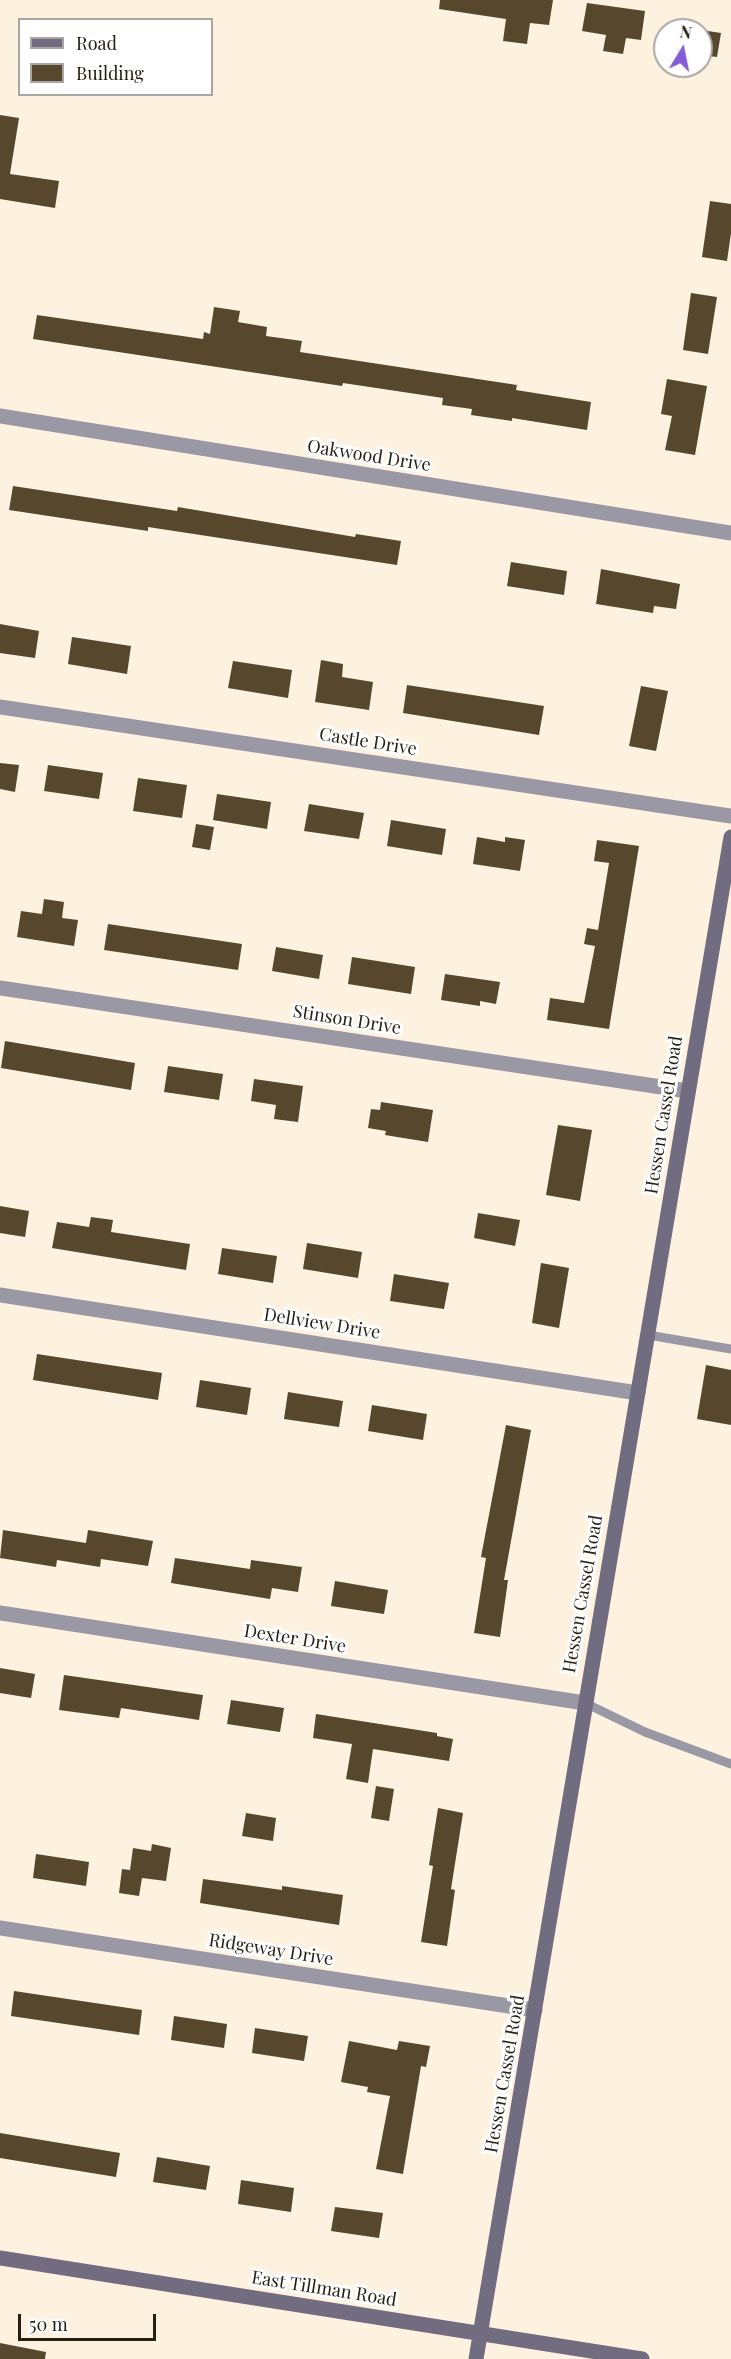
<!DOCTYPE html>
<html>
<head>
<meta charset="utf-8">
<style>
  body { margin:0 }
  #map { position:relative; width:731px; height:2359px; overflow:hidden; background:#fdf2df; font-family:"Playfair Display",serif }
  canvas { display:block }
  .legend { position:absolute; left:18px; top:18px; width:195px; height:78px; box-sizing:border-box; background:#fff; border:2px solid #a9a6a1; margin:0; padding:8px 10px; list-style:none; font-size:18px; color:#272015 }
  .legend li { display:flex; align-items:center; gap:12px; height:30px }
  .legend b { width:30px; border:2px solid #a9a6a1 }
  .north { position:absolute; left:653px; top:18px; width:60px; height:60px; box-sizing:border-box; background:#fff; border:2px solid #a9a6a1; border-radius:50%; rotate:10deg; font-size:16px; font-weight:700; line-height:24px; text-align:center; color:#272015 }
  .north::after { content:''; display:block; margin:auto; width:21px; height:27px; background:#855cd6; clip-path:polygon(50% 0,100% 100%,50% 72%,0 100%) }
  .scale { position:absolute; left:18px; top:2314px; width:138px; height:27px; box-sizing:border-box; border:3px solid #272015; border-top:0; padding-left:8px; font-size:18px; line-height:21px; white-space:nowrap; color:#272015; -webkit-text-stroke:4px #fff; paint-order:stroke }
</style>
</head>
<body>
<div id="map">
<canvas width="731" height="2359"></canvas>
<ul class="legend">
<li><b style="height:8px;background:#716c80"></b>Road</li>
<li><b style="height:16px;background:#57472d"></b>Building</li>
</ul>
<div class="north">N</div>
<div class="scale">50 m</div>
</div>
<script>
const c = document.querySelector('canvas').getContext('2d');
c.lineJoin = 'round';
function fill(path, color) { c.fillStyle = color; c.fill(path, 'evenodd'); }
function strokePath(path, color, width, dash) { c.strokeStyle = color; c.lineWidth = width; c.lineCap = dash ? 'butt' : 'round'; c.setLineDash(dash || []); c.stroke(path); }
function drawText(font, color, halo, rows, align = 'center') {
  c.font = font + ' "Playfair Display",serif'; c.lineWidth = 6; c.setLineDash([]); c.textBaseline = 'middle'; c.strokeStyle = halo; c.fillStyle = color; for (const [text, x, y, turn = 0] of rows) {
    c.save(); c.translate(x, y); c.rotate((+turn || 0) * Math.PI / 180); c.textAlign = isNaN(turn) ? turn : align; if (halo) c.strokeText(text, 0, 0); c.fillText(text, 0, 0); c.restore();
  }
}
const building = new Path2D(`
  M440,0H553L549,25L530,23L527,44L503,41L506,19L439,9Z
  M587,3L645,11L641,40L626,38L623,54L603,51L606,35L582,31Z
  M701,30L721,33L717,57L701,55Z
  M0,115L19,118L10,174L59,181L55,208L0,199Z
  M710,201L731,204V233L727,261L702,257Z
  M691,293L717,297L708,354L683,350Z
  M214,307L240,311L238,322L267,327L266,336L302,341L300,352L517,385L516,390L591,402L587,430L512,418V421L471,415L472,409L442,405L443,398L343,383L342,386L33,339L37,315L203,339L204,332L210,334Z
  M667,379L707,386L695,455L665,450L672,416L661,414Z
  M13,486L177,511L178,507L355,537L356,534L401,541L397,565L148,527V531L9,510Z
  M511,562L567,571L564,595L507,586Z
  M601,569L680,584L676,609L654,606L653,613L596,604Z
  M0,624L39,631L35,658L0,653Z
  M72,637L131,646L127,674L68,664Z
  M321,660L343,664L342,677L373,682L369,710L315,702Z
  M233,661L292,670L288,698L228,688Z
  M407,685L544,706L539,735L403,713Z
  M641,686L668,691L656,751L629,746Z
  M0,763L19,765L15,792L0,789Z
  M48,765L103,773L99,799L44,791Z
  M138,778L187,785L182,818L133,811Z
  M217,794L271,802L267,829L213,820Z
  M309,804L364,813L359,839L304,831Z
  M391,820L446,829L442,855L387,846Z
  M196,824L214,827L210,850L192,847Z
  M477,837L505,842V837L525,840L520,871L473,864Z
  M597,840L639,846L609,1029L547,1020L550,998L584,1003L595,946L584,944L587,928L598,930L609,863L594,861Z
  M44,899L64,902L62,918L78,920L74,946L17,937L21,911L42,914Z
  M108,924L242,944L238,970L104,950Z
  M276,947L323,955L319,979L272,971Z
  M352,957L415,967L411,994L348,984Z
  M445,974L500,982L496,1004L480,1001V1006L441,1000Z
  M5,1041L135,1063L131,1090L1,1068Z
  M168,1066L223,1074L219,1100L164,1092Z
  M254,1079L303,1086L298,1122L274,1119L276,1105L251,1101Z
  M381,1102L433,1110L428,1142L385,1135L386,1131L368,1128L371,1109L380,1110Z
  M558,1125L592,1130L580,1201L546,1195Z
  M0,1206L29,1211L25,1237L0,1233Z
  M478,1213L520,1220L515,1246L474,1238Z
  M91,1217L113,1220L111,1232L190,1244L186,1270L52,1248L57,1222L89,1227Z
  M307,1243L362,1252L358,1278L303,1269Z
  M222,1248L277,1256L273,1283L218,1274Z
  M541,1263L569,1268L559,1328L532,1323Z
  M394,1274L449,1283L444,1309L390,1301Z
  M37,1354L162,1373L158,1400L33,1380Z
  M706,1365L731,1370V1425L697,1419Z
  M200,1380L251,1388L247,1415L196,1407Z
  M288,1392L343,1401L339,1427L284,1419Z
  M372,1405L427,1414L423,1440L368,1431Z
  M506,1425L531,1430L504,1580H508L500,1637L474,1633L486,1558L481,1557Z
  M3,1530L86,1543L88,1530L153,1541L148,1566L101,1559L100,1567L57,1560L56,1567L0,1558Z
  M175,1558L250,1569L251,1560L302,1567L298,1592L272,1588L270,1599L171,1583Z
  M335,1581L388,1590L384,1614L331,1606Z
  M0,1668L35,1674L31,1698L0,1693Z
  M64,1675L203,1695L199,1720L121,1708L119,1718L59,1710Z
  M231,1700L284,1708L280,1732L227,1724Z
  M316,1714L437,1733V1736L453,1739L449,1761L373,1749L368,1783L346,1779L352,1744L313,1738Z
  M376,1786L394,1789L389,1821L371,1818Z
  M438,1808L463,1813L451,1889L455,1890L447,1946L421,1942L433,1866L429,1865Z
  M246,1813L276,1818L273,1841L242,1836Z
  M152,1844L171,1848L166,1881L142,1878L139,1896L119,1893L122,1869L130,1870L133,1848L151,1851Z
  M36,1854L89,1862L86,1886L33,1878Z
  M203,1879L282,1890V1886L343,1895L339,1925L200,1903Z
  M14,1991L142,2010L139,2035L11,2016Z
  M174,2016L227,2024L224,2048L171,2040Z
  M255,2028L308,2036L304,2061L252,2053Z
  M349,2041L397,2050L399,2041L430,2046L426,2067L421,2066L403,2174L376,2169L390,2096L367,2092L368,2087L341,2082Z
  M0,2133L120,2153L116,2177L0,2158Z
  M157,2157L210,2166L206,2190L153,2182Z
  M241,2180L294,2188L291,2212L238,2204Z
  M335,2207L383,2213L379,2238L331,2231Z
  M0,2343L46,2352L45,2359H0Z`);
const service = new Path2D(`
  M648,1335L731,1349
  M585,1703L645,1732L731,1764`);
const minor = new Path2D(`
  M0,416L731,533
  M0,707L731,816
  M0,988L688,1091
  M0,1295L638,1393
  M0,1613L585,1703
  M0,1928L535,2010`);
const secondary = new Path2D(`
  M0,2258L642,2359
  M476,2359L731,837`);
const streetNames = [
  ["Oakwood Drive",369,456,9],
  ["Castle Drive",368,742,9],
  ["Stinson Drive",347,1020,9],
  ["Hessen Cassel Road",664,1115,-81],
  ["Dellview Drive",322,1324,9],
  ["Hessen Cassel Road",583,1594,-80],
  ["Dexter Drive",295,1639,9],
  ["Ridgeway Drive",271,1950,9],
  ["Hessen Cassel Road",505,2074,-80],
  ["East Tillman Road",324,2289,9]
];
fill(building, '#57472d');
strokePath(service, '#9b98a6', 9);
strokePath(minor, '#9b98a6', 15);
strokePath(secondary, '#716c80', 15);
drawText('18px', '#272015', '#fff', streetNames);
</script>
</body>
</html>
